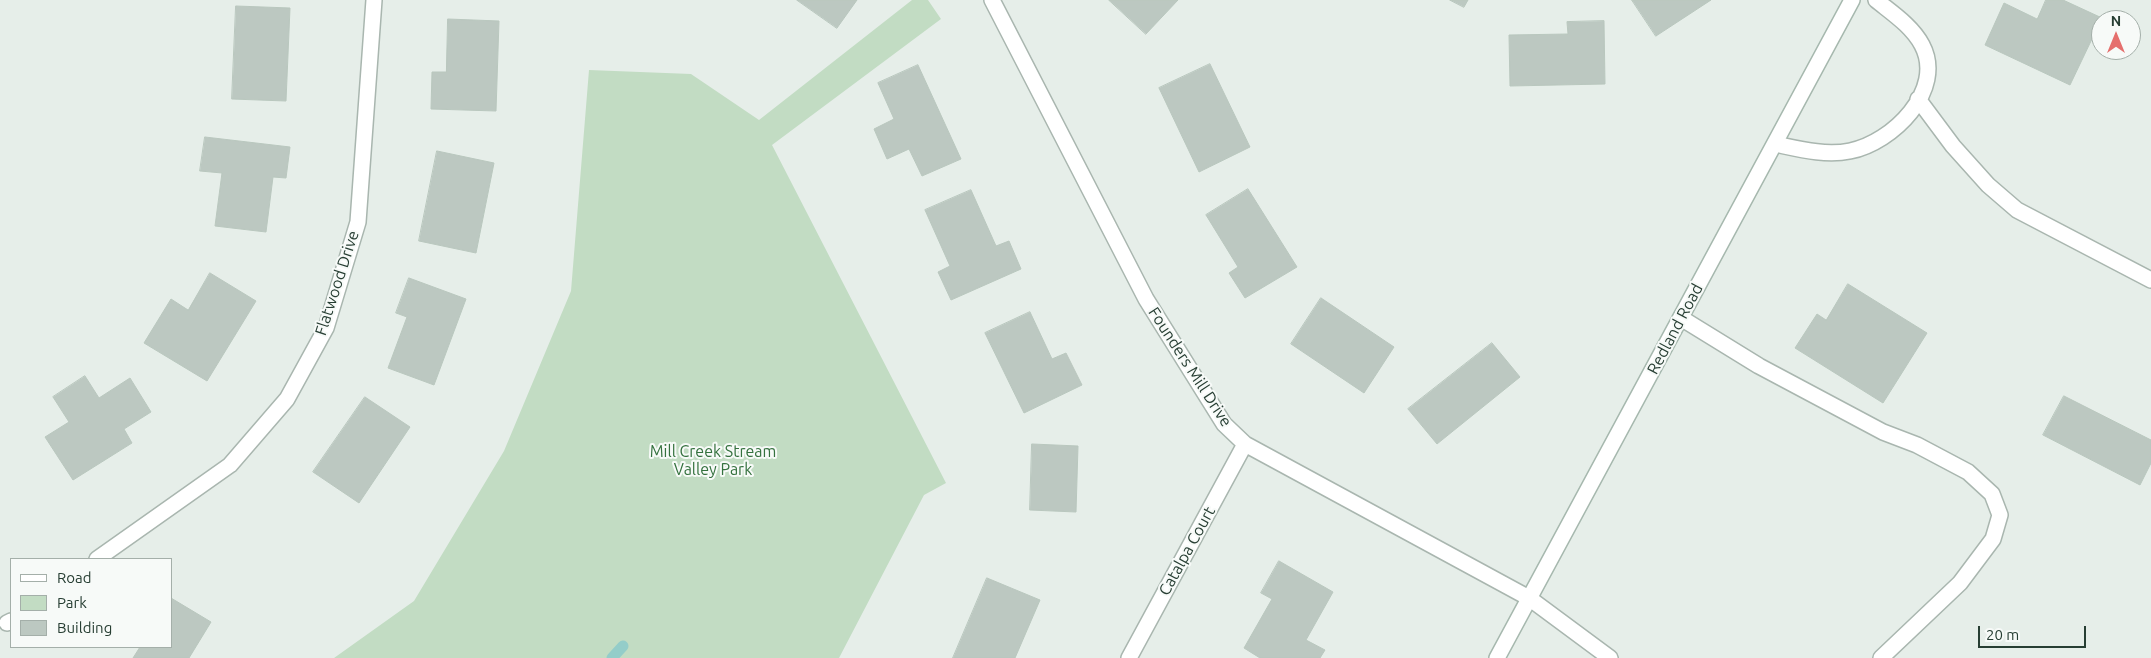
<!DOCTYPE html>
<html>
<head>
<meta charset="utf-8">
<style>
  body { margin:0 }
  #map { position:relative; width:2151px; height:658px; overflow:hidden; background:#e6eee9; font-family:Ubuntu,sans-serif }
  canvas { display:block }
  .legend { position:absolute; left:10px; top:558px; width:162px; height:90px; box-sizing:border-box; background:#f7faf8; border:1px solid #a4afa9; margin:0; padding:6px 9px; list-style:none; font-size:15px; color:#273e33 }
  .legend li { display:flex; align-items:center; gap:10px; height:25px }
  .legend b { width:25px; border:1px solid #a4afa9 }
  .north { position:absolute; left:2091px; top:10px; width:50px; height:50px; box-sizing:border-box; background:#f7faf8; border:1px solid #a4afa9; border-radius:50%; rotate:0deg; font-size:14px; font-weight:700; line-height:20px; text-align:center; color:#273e33 }
  .north::after { content:''; display:block; margin:auto; width:18px; height:22px; background:#e56f6d; clip-path:polygon(50% 0,100% 100%,50% 72%,0 100%) }
  .scale { position:absolute; left:1978px; top:626px; width:108px; height:22px; box-sizing:border-box; border:2px solid #273e33; border-top:0; padding-left:6px; font-size:15px; line-height:18px; white-space:nowrap; color:#273e33; -webkit-text-stroke:4px #f7faf8; paint-order:stroke }
</style>
</head>
<body>
<div id="map">
<canvas width="2151" height="658"></canvas>
<ul class="legend">
<li><b style="height:6px;background:#fff"></b>Road</li>
<li><b style="height:14px;background:#c2dcc3"></b>Park</li>
<li><b style="height:14px;background:#bcc8c1"></b>Building</li>
</ul>
<div class="north">N</div>
<div class="scale">20 m</div>
</div>
<script>
const c = document.querySelector('canvas').getContext('2d');
c.lineJoin = 'round';
function fill(path, color) { c.fillStyle = color; c.fill(path, 'evenodd'); }
function strokePath(path, color, width, dash) { c.strokeStyle = color; c.lineWidth = width; c.lineCap = dash ? 'butt' : 'round'; c.setLineDash(dash || []); c.stroke(path); }
function drawText(font, color, halo, rows, align = 'center') {
  c.font = font + ' Ubuntu,sans-serif'; c.lineWidth = 4; c.setLineDash([]); c.textBaseline = 'middle'; c.strokeStyle = halo; c.fillStyle = color; for (const [text, x, y, turn = 0] of rows) {
    c.save(); c.translate(x, y); c.rotate((+turn || 0) * Math.PI / 180); c.textAlign = isNaN(turn) ? turn : align; if (halo) c.strokeText(text, 0, 0); c.fillText(text, 0, 0); c.restore();
  }
}
const green = new Path2D(`
  M912,0H928L941,19L772,145L946,483L924,495L839,658H334L414,601L504,451L571,291L589,70L691,74L759,120Z`);
const stream = new Path2D(`
  M612,658L623,646`);
const building = new Path2D(`
  M797,0H857L837,28Z
  M1109,0H1178L1146,34Z
  M1450,0H1468L1464,7Z
  M1632,0H1711L1656,36Z
  M2046,0H2063L2102,18L2070,85L1985,45L2004,3L2037,19Z
  M236,6L290,8L286,101L232,99Z
  M448,19L499,21L496,111L431,109L432,72H446Z
  M1604,21L1605,84L1510,86L1509,35L1568,34L1567,22Z
  M1210,64L1250,147L1199,172L1159,88Z
  M918,65L961,159L922,176L909,149L887,159L874,129L894,119L878,83Z
  M205,137L290,147L286,178L273,177L266,232L215,226L222,173L200,171Z
  M437,151L494,163L476,253L419,241Z
  M1248,189L1297,267L1245,298L1229,273L1238,267L1206,215Z
  M971,190L996,246L1009,241L1021,269L951,300L938,272L950,266L925,210Z
  M210,273L256,301L207,381L144,343L171,299L188,310Z
  M409,278L466,299L434,385L388,368L407,317L396,313Z
  M1848,284L1927,333L1883,403L1795,348L1817,314L1826,320Z
  M1321,298L1394,347L1364,393L1291,344Z
  M1030,312L1052,359L1066,353L1082,385L1024,413L985,333Z
  M1492,343L1520,377L1437,444L1408,409Z
  M85,376L99,398L130,378L151,412L124,429L132,443L73,480L45,437L69,422L53,397Z
  M2064,396L2151,440V463L2140,485L2043,435Z
  M365,397L410,427L359,503L313,472Z
  M1032,444L1078,446L1076,512L1030,510Z
  M1279,561L1333,592L1306,640L1325,650L1320,658H1260L1244,648L1272,599L1261,593Z
  M987,578L1040,600L1015,658H953Z
  M171,598L211,622L189,658H133L140,647H171Z`);
const service = new Path2D(`
  M1918,99L1953,146L1988,185L2017,210L2151,280
  M1775,144C1799,149 1825,156 1850,151C1892,143 1946,90 1922,45C1912,26 1892,13 1876,0
  M1681,318L1759,366L1883,432L1917,445L1968,472L1992,494L2000,515L1993,539L1960,583L1881,658`);
const minor = new Path2D(`
  M992,0L1146,299L1224,424L1245,444L1529,598L1610,658
  M97,559L230,465L287,399L326,328L358,222L374,0
  M7,623L11,621
  M1129,658L1245,444`);
const secondary = new Path2D(`
  M1497,658L1852,0`);
const streetNames = [
  ["Flatwood Drive",337,283,-72],
  ["Redland Road",1675,329,-62],
  ["Founders Mill Drive",1190,367,57],
  ["Catalpa Court",1187,551,-61]
];
const parkNames = [
  ["Mill Creek Stream",713,452],
  ["Valley Park",713,470]
];
fill(green, '#c2dcc3');
strokePath(stream, '#94cdc9', 11);
fill(building, '#bcc8c1');
strokePath(building, '#b9c7be', 1);
strokePath(service, '#a9b6af', 18);
strokePath(minor, '#a9b6af', 18);
strokePath(secondary, '#a6b8ae', 18);
strokePath(service, '#fff', 15);
strokePath(minor, '#fff', 15);
strokePath(secondary, '#fff', 15);
drawText('16px', '#273e33', '#f7faf8', streetNames);
drawText('16px', '#34713e', '#f7faf8', parkNames);
</script>
</body>
</html>
